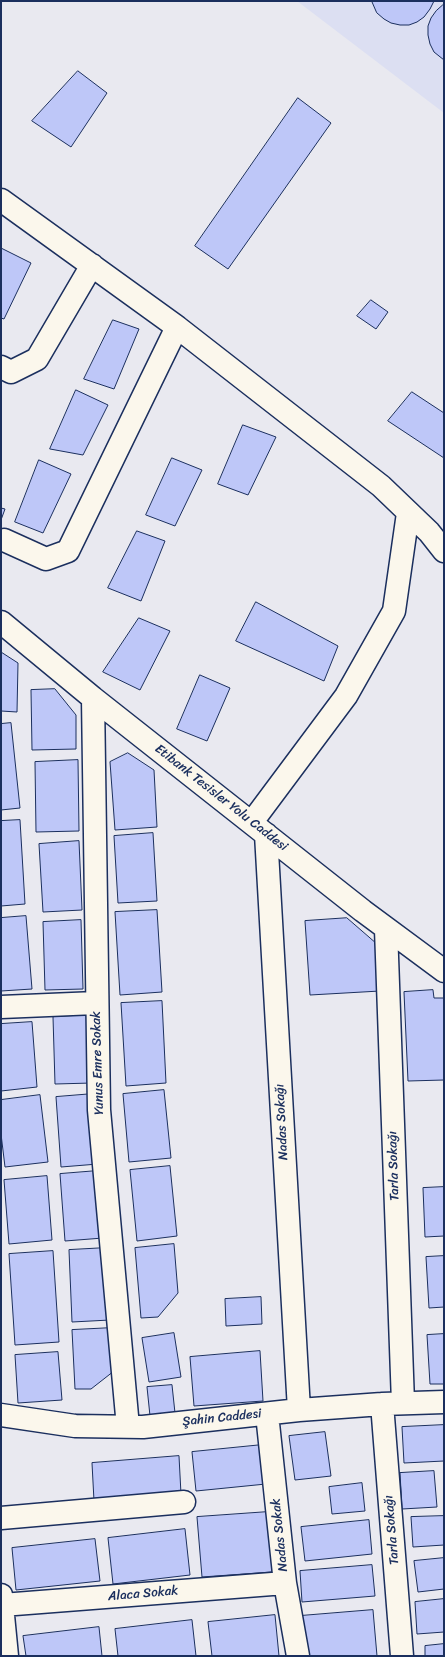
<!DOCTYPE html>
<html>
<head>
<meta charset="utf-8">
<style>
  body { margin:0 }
  #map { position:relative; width:445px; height:1657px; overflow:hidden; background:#e9e9f0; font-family:Sriracha,sans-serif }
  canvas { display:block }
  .frame { position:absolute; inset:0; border:2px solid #1b2f5e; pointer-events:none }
</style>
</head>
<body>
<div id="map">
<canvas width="445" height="1657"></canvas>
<div class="frame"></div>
</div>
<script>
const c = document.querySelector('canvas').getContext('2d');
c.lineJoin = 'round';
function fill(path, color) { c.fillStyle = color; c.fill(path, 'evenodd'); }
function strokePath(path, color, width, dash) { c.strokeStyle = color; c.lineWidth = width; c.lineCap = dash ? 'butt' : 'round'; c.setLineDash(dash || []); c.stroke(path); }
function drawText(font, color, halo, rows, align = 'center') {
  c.font = font + ' Sriracha,sans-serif'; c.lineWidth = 3; c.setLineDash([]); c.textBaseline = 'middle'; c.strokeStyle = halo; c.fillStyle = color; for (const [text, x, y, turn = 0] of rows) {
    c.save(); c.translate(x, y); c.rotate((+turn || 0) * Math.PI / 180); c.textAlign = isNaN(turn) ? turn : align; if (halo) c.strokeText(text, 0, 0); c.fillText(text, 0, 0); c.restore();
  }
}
const built = new Path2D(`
  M297,1H444V113Z`);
const building = new Path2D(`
  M372,1H434L430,9L424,17L417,22L409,25H400L391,23L384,19L377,13Z
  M443,5H444V60L434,52L430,44L428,35V26L431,18L436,11Z
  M78,71L107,93L71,147L32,121Z
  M298,98L331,123L228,269L195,246Z
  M1,248L31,263L4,319L1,318Z
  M371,300L388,312L376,329L357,316Z
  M113,320L139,329L114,389L84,379Z
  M76,390L108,405L83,455L50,449Z
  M412,392L444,413V458L388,421Z
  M243,425L276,437L248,495L218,484Z
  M172,458L202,470L175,526L146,515Z
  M39,460L71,474L43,533L15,522Z
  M1,508L5,509L1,520Z
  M137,531L165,541L141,601L108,588Z
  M256,602L338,646L324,681L236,641Z
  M139,618L170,631L140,690L103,672Z
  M1,652L18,663L17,712L1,711Z
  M200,675L230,688L207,741L177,729Z
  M55,689L76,715V749L32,750L31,690Z
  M11,723L20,808L1,810V724Z
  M128,753L154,770L157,827L115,830L110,762Z
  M78,760L79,831L36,832L35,762Z
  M20,820L25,904L1,906V821Z
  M153,833L157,901L118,903L114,836Z
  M79,841L82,910L43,912L39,844Z
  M157,910L162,992L120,995L115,912Z
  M26,916L32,989L1,991V918Z
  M347,918L377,944L380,991L310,995L305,921Z
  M81,920L83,989L45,990L43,922Z
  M433,990L434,998H444V1080L408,1081L404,992Z
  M162,1001L166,1083L126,1086L121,1003Z
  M89,1015L92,1083L55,1084L53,1017Z
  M32,1022L37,1087L1,1091V1024Z
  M164,1090L171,1158L129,1162L123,1094Z
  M93,1094L98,1164L61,1167L56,1097Z
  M40,1095L48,1162L5,1167L1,1134V1100Z
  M170,1166L177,1236L137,1241L130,1170Z
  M97,1171L103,1238L65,1241L60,1174Z
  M47,1176L52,1240L9,1244L4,1180Z
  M444,1187V1236L425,1237L423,1188Z
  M174,1244L178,1293L158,1317L141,1318L135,1248Z
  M106,1248L110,1320L72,1322L69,1250Z
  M53,1251L59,1342L15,1345L9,1254Z
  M444,1256V1307L429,1308L426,1257Z
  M261,1297L262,1324L226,1326L225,1299Z
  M112,1328L114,1371L91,1389H75L72,1330Z
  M174,1333L181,1377L149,1382L142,1338Z
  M444,1334V1384H430L427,1335Z
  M260,1351L263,1401L194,1406L190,1357Z
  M58,1352L62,1400L18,1403L15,1355Z
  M172,1385L175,1413L150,1416L147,1387Z
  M444,1425V1461L404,1463L402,1427Z
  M325,1432L331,1476L295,1480L289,1436Z
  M262,1445L266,1484L196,1491L192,1452Z
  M179,1456L181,1494L94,1501L92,1463Z
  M434,1471L437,1507L402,1509L400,1473Z
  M362,1483L365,1511L332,1514L329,1487Z
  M268,1512L272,1572L202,1577L197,1517Z
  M444,1516V1545L413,1547L411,1517Z
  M369,1520L372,1554L305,1561L301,1527Z
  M185,1529L190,1575L113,1584L108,1538Z
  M95,1539L100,1581L16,1590L12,1548Z
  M444,1558V1589L418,1592L414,1561Z
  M372,1565L375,1596L302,1602L300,1571Z
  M444,1599V1632L417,1634L415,1602Z
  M373,1610L377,1656H303L300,1616Z
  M275,1615L279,1656H212L208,1622Z
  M192,1620L196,1656H118L115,1629Z
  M99,1627L102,1656H26L23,1636Z
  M444,1644V1656H425V1646Z`);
const minor = new Path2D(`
  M1,200L177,327L381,486L429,532L444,551
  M1,367L11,372L37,359L92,265
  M4,540L46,559L68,551L177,327
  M1,622L93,698L363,911L444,971
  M93,698L99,1110L128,1427
  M252,822L346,696L394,611L408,513
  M266,834L299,1410
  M386,929L403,1403
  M1,1007L96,1003
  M382,1404L402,1656
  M267,1414L285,1583L298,1656
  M1,1415L75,1426L143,1427L299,1410L382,1404L444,1402
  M1,1518L184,1502
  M1,1595L7,1656
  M2,1605L285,1583`);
const streetNames = [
  ["Etibank Tesisler Yolu Caddesi",221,798,38],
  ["Yunus Emre Sokak",98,1063,-92],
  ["Nadas Sokağı",282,1122,-93],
  ["Tarla Sokağı",394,1166,-92],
  ["Şahin Caddesi",222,1418,-6],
  ["Tarla Sokağı",392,1530,-95],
  ["Nadas Sokak",280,1535,-96],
  ["Alaca Sokak",143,1594,-5]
];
fill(built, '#dcdff2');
fill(building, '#bec7f8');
strokePath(building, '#1b2f5e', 1);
strokePath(minor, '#1b2f5e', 25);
strokePath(minor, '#fbf7ec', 22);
drawText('13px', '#1b2f5e', '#fbf7ec', streetNames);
</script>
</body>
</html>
